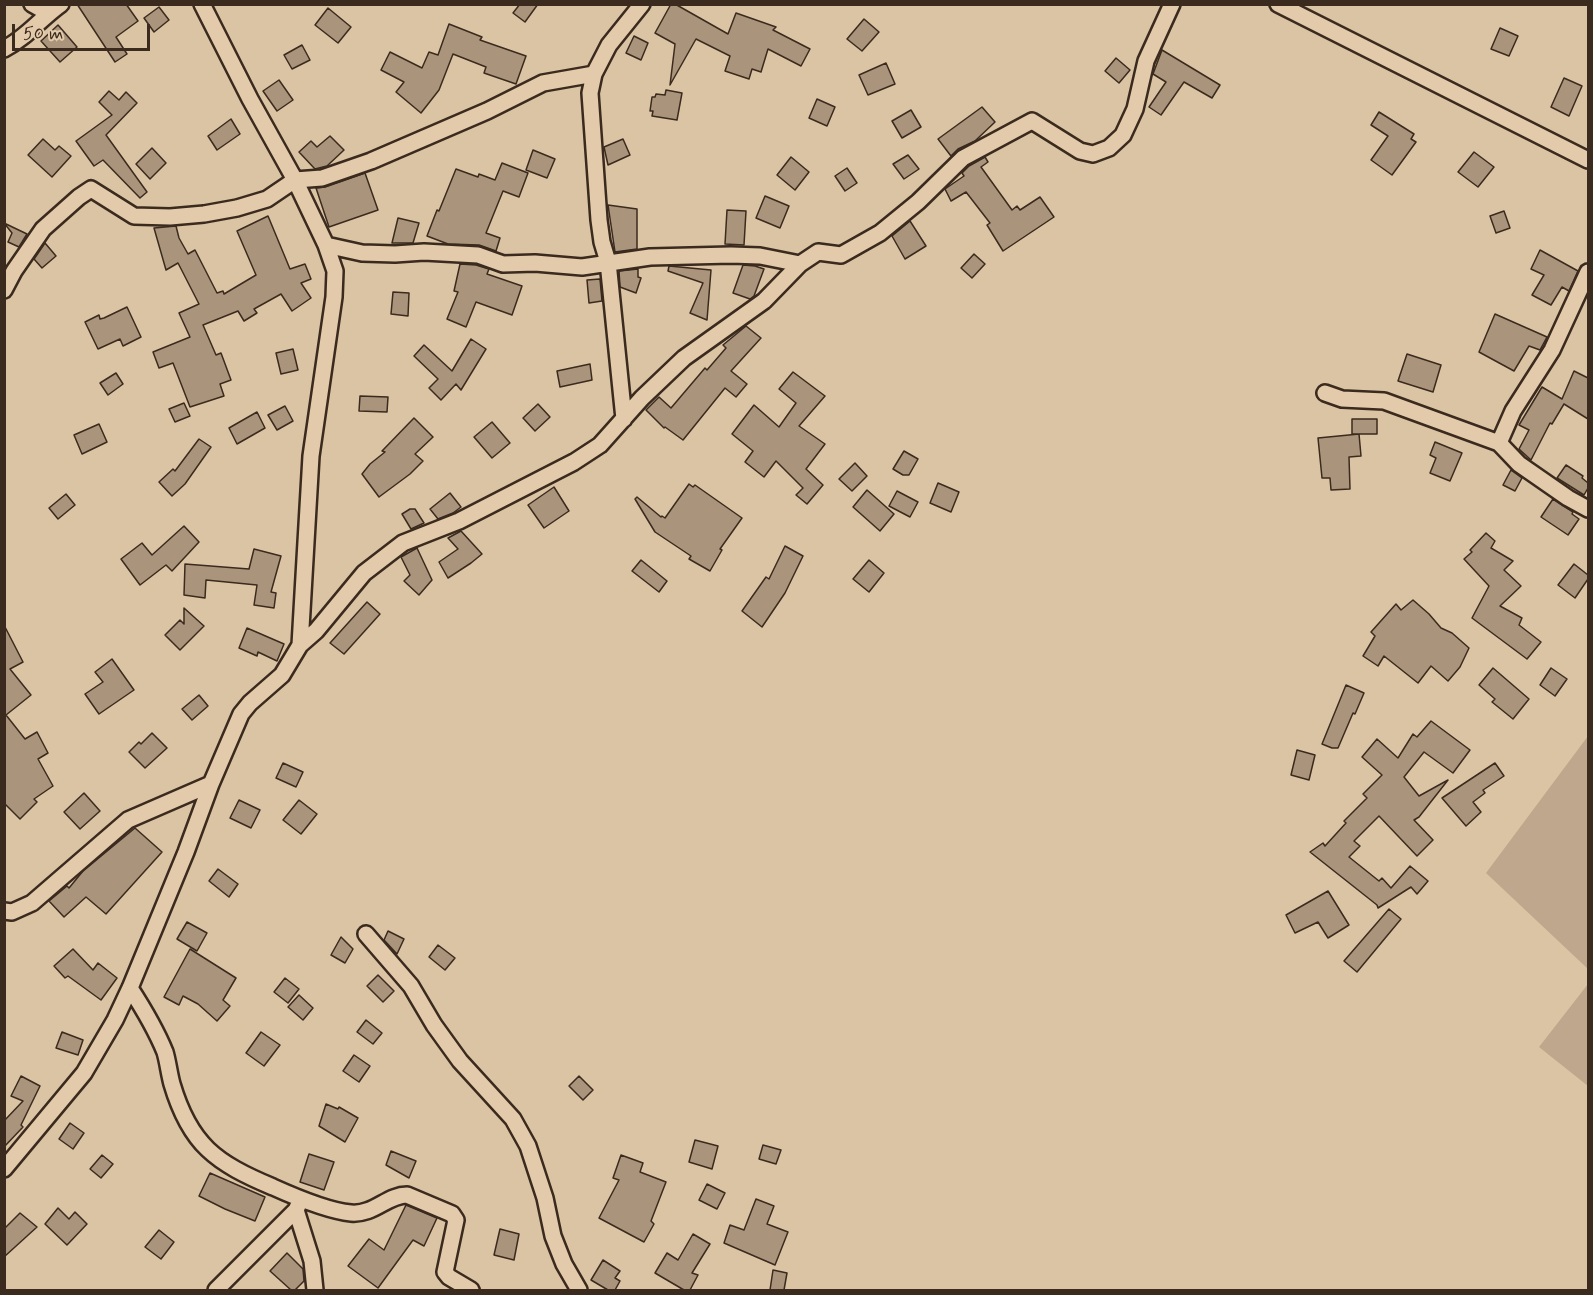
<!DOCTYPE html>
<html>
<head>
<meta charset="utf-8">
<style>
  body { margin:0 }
  #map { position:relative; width:1593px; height:1295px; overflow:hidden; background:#dbc4a4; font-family:Mynerve,sans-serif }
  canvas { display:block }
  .frame { position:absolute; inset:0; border:6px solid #3b2a1e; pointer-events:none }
  .scale { position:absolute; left:12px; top:24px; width:138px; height:27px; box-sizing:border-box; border:3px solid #3b2a1e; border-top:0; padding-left:8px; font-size:18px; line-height:21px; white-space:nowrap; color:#3b2a1e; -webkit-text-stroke:4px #e2caaa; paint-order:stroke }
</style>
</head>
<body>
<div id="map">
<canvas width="1593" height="1295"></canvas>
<div class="frame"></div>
<div class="scale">50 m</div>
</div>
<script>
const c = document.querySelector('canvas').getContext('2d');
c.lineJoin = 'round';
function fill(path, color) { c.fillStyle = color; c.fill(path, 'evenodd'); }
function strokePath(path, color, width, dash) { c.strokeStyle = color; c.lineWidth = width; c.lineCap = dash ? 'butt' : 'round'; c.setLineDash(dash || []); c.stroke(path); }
const green = new Path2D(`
  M1588,736V969L1486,873Z
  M1588,984V1086L1539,1047Z`);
const building = new Path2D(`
  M77,4H126L138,21L116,37L127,54L115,62Z
  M520,4H538L525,22L513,13Z
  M671,4H675L728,34L736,13L776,27L773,30L810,49L801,66L768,49L761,72L752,69L749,79L725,71L730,56L696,39L670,85L675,44L655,33Z
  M159,7L169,20L154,32L144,18Z
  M328,8L351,27L338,43L315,25Z
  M864,19L879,32L862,51L847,39Z
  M449,24L482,37L480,40L526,56L516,84L484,73L486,67L453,54L439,90L421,113L396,92L404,82L381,70L390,52L422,68L429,52L438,55Z
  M58,25L77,47L60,62L41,41Z
  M1500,28L1518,36L1509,56L1491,49Z
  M634,36L648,43L641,60L626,53Z
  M302,45L310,60L292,69L284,55Z
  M1162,50L1220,85L1212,98L1184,82L1161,115L1149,107L1166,82L1153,74Z
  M1116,58L1130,70L1119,83L1105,71Z
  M886,63L895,84L868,95L859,75Z
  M1564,78L1582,86L1569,116L1551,107Z
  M279,80L293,100L277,111L263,91Z
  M666,90L682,93L677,120L652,116L653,111H650L652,97H655L656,94L665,95Z
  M109,91L119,100L126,92L137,103L106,135L147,192L140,198L103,160L94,166L76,141L112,115L99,102Z
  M817,99L835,107L827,126L809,118Z
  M982,107L995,122L975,141L958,149L951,156L938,139Z
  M911,110L921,127L902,138L892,121Z
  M1379,112L1414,134L1411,139L1416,142L1392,175L1371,160L1388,136L1371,125Z
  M231,119L240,134L217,150L208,136Z
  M330,136L344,150L327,166L315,169L299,152L311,141L317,147Z
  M43,139L55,150L59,146L71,156L52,177L28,155Z
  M623,139L630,155L608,165L604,147Z
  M152,148L166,163L150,179L136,164Z
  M533,150L555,159L547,178L526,170Z
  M1474,152L1494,167L1478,187L1458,172Z
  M908,155L919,169L904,179L893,164Z
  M791,157L809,172L795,190L777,175Z
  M985,157L988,162L981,167L1012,210L1017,206L1020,210L1040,197L1054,217L1003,251L987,225L990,223L966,192L951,201L945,189L964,176L962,173L969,166Z
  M502,163L528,173L519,197L503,191L486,233L500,238L496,251L479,245L448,244L427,236L437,210L439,211L456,169L478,177L479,174L495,180Z
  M847,168L857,183L845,191L835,176Z
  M365,173L378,210L329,227L316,188L325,187Z
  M765,196L789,206L780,228L756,218Z
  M608,205L637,209V249L615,252Z
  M727,210L746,211L744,245L725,244Z
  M1504,211L1510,228L1496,233L1490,216Z
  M268,216L290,269L305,264L311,279L301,283L311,298L292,311L281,294L254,309L257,313L244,321L238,311L203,325L216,355L221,353L231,380L220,384L224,396L190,407L173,363L159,368L153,352L190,337L179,313L199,304L178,263L166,270L154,228L176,226L179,238L188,254L195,250L217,293L223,291L224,294L256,275L237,231Z
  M398,218L419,223L413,243H392Z
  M910,221L926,246L905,259L892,236Z
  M4,223L27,234L19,247L8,242L12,233Z
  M45,243L56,256L42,268L34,259Z
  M1540,250L1578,271L1569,291L1562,287L1551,305L1532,295L1544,275L1531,269Z
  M974,254L985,264L972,278L961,268Z
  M460,264L476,265L489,269L487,274L522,286L512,315L476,302L466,327L447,319L458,292L454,291Z
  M743,265L755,266L764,269L754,296L750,299L733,293Z
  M669,266L711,270L707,320L690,313L703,283L668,271Z
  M638,269V277L641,278L636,293L620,287L619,271Z
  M600,279L602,301L589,303L587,280Z
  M393,292L409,293L408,316L391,314Z
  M127,307L141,337L123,346L120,339L98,349L85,322L99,315L100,319L104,318Z
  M1495,314L1547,337L1540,350L1529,346L1514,371L1479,352Z
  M746,326L761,338L731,371L747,384L736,397L725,388L683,440L665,427L664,428L646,410L659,397L671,408L705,368L707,370L726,348L723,345Z
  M471,339L486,349L461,390L456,384L441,400L429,388L438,379L414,356L424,345L452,371Z
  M293,349L298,370L281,374L276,353Z
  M1407,354L1441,365L1433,392L1398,381Z
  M590,364L592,380L560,387L557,371Z
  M1574,371L1588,378V419L1564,404L1552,424L1550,423L1531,460L1519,449L1529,430L1519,425L1542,387L1562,399Z
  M793,372L825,396L799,426L825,444L806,469L823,485L807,504L796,495L803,488L776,461L764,477L745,462L753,451L732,434L754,405L779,427L796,403L779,389Z
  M116,373L123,384L108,395L100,383Z
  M360,396L388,397L387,412L359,411Z
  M184,403L190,416L175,422L169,409Z
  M538,404L550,417L535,431L523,418Z
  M285,406L293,421L277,430L268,415Z
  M257,412L265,428L237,444L229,428Z
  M414,418L433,437L415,454L423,461L410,474L379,497L362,474L370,464L385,452L382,451Z
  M1352,419H1377V434H1352Z
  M492,422L510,443L492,458L474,437Z
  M99,424L107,442L82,454L74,435Z
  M1359,434L1361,456L1349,457L1350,489L1331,490L1330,478H1322L1318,438Z
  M199,439L211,447L185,484L172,496L159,482L173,469L175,471Z
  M1435,442L1462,453L1450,481L1430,473L1436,458L1430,455Z
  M904,451L918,459L909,475H903L893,469Z
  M855,463L867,476L852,491L839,479Z
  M1566,465L1583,476L1582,478L1588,483V488L1584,495L1557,478Z
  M1511,470L1522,478L1515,491L1503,485Z
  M938,483L959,492L951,512L930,503Z
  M689,484L693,487L695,485L742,518L720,549L722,550L710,571L689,559L691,556L655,532L635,499L637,497L661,517L662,516L665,518Z
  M554,487L569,511L544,528L528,505Z
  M867,490L894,514L880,531L853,507Z
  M897,491L918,502L910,517L889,506Z
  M450,493L461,507L453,513L438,519L430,509Z
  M66,494L75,505L58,519L49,508Z
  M1553,499L1573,512L1572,514L1579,519L1568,535L1541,517Z
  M410,509H415L424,523L411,529L402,514Z
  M184,526L199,542L172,571L166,565L140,585L121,559L142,543L152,555Z
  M461,531L482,554L471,563L448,578L439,562L458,549L448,538Z
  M1486,533L1495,541L1491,548L1513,561L1504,570L1521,586L1500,606L1522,618L1519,625L1541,642L1527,659L1472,618L1489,586L1464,559L1472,552L1470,550Z
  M785,546L803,556L785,593L762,627L742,611L766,577L769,579Z
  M417,548L432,580L419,595L404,581L410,575L401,557Z
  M254,549L281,556L271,592L276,593L274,608L254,605L257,585L206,580L205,598L184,595L185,564L249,569Z
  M641,560L667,581L659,592L632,571Z
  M869,560L884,573L869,592L853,579Z
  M1574,564L1588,575V579L1575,598L1558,585Z
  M1413,600L1429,614L1441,628L1452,633L1469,648L1460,667L1448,681L1431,666L1418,683L1384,656L1378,666L1363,656L1375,636L1371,632L1396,604L1401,610Z
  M367,602L380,614L344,654L330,643Z
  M184,608L204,626L180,650L165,635L180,620L184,624Z
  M4,625L23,662L10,669L31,695L6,715L25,739L37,732L48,753L38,759L53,786L34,799L37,802L20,819L4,803Z
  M247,628L284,644L277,661L258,652L257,656L239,648Z
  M112,659L134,690L99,714L85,694L103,682L95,672Z
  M1493,668L1529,699L1513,719L1492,702L1495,699L1479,685Z
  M1551,668L1567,679L1555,696L1540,685Z
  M1346,685L1364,693L1355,714L1353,713L1338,748H1332L1322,744Z
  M199,695L208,706L192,720L182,709Z
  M1431,721L1470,750L1453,773L1424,752L1404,777L1419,796L1448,780L1419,817L1414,820L1433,840L1417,856L1379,816L1354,841L1360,846L1349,857L1379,881L1382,878L1391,888L1410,866L1428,881L1417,894L1411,887L1378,908L1377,905L1310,852L1323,843L1325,846L1346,823L1344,821L1367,798L1363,794L1382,775L1362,757L1377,739L1398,758L1413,734L1417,737Z
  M152,733L167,748L145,768L129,752L139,742L141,744Z
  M1297,750L1315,755L1309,780L1291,775Z
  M283,763L303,772L296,787L276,778Z
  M1495,763L1504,776L1483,790L1485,793L1473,802L1481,812L1466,826L1442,798Z
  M84,793L100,811L80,829L64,812Z
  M239,800L260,810L251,828L230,818Z
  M299,800L317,814L301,834L283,820Z
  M135,828L162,852L106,914L86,897L64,917L49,901L67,886L69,888L83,871Z
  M218,869L238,884L229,897L209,881Z
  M1328,891L1349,925L1328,938L1318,922L1295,933L1286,915Z
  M1389,909L1401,919L1357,972L1344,961Z
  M187,922L207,933L197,951L177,939Z
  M388,931L404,939L397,954L384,940Z
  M341,937L353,949L345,963L331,955Z
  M438,945L455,958L445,970L429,957Z
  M73,949L93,970L98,963L117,978L101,1000L68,976L65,978L54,966Z
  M190,949L236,978L223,1000L230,1006L217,1021L198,1004L183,996L179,1005L164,997Z
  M378,975L394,991L383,1002L367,986Z
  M285,978L299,989L288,1003L274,992Z
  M299,995L313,1008L303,1020L288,1007Z
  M366,1020L382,1033L373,1044L357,1032Z
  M62,1032L83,1040L78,1055L56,1048Z
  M261,1032L280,1045L264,1066L246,1053Z
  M354,1055L370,1066L359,1082L343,1071Z
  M21,1076L40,1086L21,1125L23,1127L4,1147V1121L23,1101L11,1096Z
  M579,1076L593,1090L583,1100L569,1086Z
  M326,1104L338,1109L339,1107L358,1118L345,1142L319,1126Z
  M70,1123L84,1133L73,1149L59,1139Z
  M695,1140L718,1146L712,1169L689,1162Z
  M763,1145L781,1150L776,1164L759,1159Z
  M391,1151L416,1161L409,1178L386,1165Z
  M309,1154L334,1162L324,1190L300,1182Z
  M102,1155L113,1164L101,1178L90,1169Z
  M621,1155L643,1163L640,1172L666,1182L651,1221L654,1224L644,1242L599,1218L619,1180L613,1178Z
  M210,1173L265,1197L255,1221L225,1209L199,1196Z
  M707,1184L725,1193L717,1209L699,1200Z
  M756,1199L774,1206L767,1224L788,1232L775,1265L724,1243L730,1225L744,1230Z
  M406,1205L437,1218L424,1246L413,1240L378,1288L348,1266L369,1239L384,1250Z
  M58,1208L69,1219L75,1212L87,1224L67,1245L45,1224Z
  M20,1213L37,1227L4,1257V1229Z
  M500,1229L519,1234L514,1260L494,1255Z
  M159,1230L174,1242L161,1259L145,1247Z
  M693,1234L710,1244L692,1273L698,1275L690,1290H684L655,1273L667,1253L678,1260Z
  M287,1253L303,1269L304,1281L295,1290H291L270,1271Z
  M603,1260L620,1271L615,1278L620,1281L615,1290H608L591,1280Z
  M773,1270L787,1273L784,1290H770Z`);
const street = new Path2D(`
  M32,4L48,13
  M1278,4L1588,160
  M4,49C26,38 41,18 61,4
  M594,74L590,93L599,220L602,242L608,262L624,419
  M326,245L362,253L395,254L424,252L478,255L503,264L535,263L582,267L650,257L731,255L760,256L800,264
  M4,290L14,271L43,229L79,197L91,189L134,216L170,217L204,214L237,208L267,199L295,180L322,178L371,161L487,111L543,83L594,74L609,45L642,4
  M1325,393L1342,399L1384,401L1499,443L1519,464L1568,498L1588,509
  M1499,443L1513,411L1552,350L1588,272
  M300,645L316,631L364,573L403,543L459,521L574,462L600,445L642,398L684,358L764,301L800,264L818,252L841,255L880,233L918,202L963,158L1032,121L1080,151L1093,154L1109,148L1123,135L1135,109L1146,61L1172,4
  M4,911L12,912L32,903L128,820L211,784
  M366,934L411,986L434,1025L460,1061L513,1119L528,1146L545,1198L553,1236L564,1264L579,1290
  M130,988C143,1008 156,1030 165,1052C168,1062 169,1073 172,1084C190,1145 216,1163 273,1187C293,1196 329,1211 351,1213C374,1215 387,1195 407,1195L452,1214L456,1220L445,1272L449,1277L471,1290
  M4,1169L84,1073L115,1020L130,988L186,852L211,784L241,714L250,703L282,675L300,645L311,456L334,297L335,271L326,245L295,180L250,99L202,4
  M296,1210L312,1261L315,1290
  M216,1290L296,1210L301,1199`);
fill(green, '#bea78c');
fill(building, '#aa947b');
strokePath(building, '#3b2a1e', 1.5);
strokePath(street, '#3b2a1e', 20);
strokePath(street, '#e2caaa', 15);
</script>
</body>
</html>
